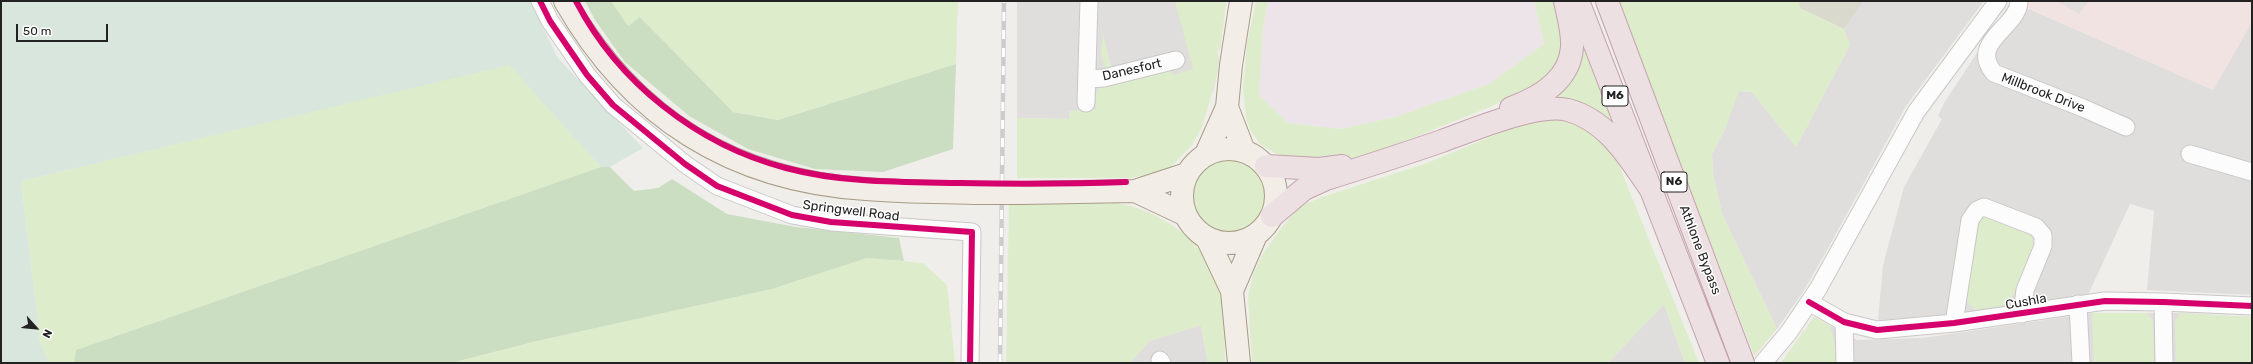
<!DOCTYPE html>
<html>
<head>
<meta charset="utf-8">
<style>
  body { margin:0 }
  #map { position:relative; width:2253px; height:364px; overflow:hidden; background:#f0eeeb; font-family:Rubik,sans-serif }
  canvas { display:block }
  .frame { position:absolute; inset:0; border:2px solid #222; pointer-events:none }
  .north { position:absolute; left:16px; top:308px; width:40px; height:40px; -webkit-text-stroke:3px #fff; paint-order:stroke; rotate:117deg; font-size:11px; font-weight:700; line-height:16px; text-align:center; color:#222 }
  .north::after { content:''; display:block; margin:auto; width:14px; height:18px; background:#222; clip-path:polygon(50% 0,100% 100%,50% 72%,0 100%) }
  .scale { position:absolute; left:16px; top:24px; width:92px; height:18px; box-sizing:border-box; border:2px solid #222; border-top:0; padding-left:5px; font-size:12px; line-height:14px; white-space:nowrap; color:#222; -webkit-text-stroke:3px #fff; paint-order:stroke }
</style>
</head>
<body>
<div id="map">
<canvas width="2253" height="364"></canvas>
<div class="frame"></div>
<div class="north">N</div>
<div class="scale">50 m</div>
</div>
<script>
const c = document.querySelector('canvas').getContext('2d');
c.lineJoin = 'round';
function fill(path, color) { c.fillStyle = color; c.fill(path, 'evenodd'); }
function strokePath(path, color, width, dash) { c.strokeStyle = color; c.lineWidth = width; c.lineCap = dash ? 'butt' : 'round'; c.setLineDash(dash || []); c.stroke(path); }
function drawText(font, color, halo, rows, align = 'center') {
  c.font = font + ' Rubik,sans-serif'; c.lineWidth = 3; c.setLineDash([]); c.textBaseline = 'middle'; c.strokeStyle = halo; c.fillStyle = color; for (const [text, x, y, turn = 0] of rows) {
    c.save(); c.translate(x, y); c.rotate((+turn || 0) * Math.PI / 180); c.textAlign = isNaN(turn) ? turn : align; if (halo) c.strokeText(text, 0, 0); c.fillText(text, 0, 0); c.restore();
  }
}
const residential = new Path2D(`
  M1017,1H1226L1220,49L1217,51L1219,59L1217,74L1213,92L1074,119L1017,118Z
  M1864,1H1984L1906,106L1827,250L1803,292L1777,329L1722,214L1713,174L1712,154L1725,129L1738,91L1752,92L1796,147L1850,45L1844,29Z
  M2011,1L2213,90L2252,22V295L2147,290L2154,211L2130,204L2088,295L1925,318L1878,320L1883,265L1904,187L1942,119L1938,116L1944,103Z
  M1664,304L1685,363H1608L1639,330Z
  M2092,313H2180L2252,317V363H1781L1814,317L1857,340L1923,338Z
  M1201,325L1208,363H1130L1149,341Z`);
const commercial = new Path2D(`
  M2012,1H2252V22L2213,90Z`);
const industrial = new Path2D(`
  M1268,1H1534L1544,44L1489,84L1395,117L1341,129L1288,123L1259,95L1263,28Z`);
const construction = new Path2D(`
  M1799,1H1864L1844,29L1799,8Z`);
const grass = new Path2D(`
  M611,1H958L956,64L778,120L733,112L640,17L628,26Z
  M1175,1H1226L1220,49L1217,51L1219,59L1217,74L1203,125L1192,145L1171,167L1163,172L1129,178H1017V118L1069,119V111L1096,109V94L1100,87L1163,70L1170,71L1173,75L1193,69Z
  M1256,1H1268L1263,28L1259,95L1288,123L1341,129L1395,117L1489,84L1544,44L1534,1H1557L1566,29L1560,64L1538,84L1490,107L1367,156L1342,161L1283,158L1260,144L1251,131L1246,118L1243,89L1247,44Z
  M1618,1H1799L1800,8L1844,29L1850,45L1796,147L1752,92L1739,91L1725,129L1712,154L1713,174L1722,214L1777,329L1754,356Z
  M1103,33L1112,70L1105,67L1101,53Z
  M1584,41L1615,124L1585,105L1540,101L1580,60Z
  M509,64L601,167L76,350L74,363H48L40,342L21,181Z
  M1566,118L1587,126L1614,153L1699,363H1685L1664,304L1608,363H1252L1248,296L1253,275L1261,257L1279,231L1299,207L1319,198L1427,163L1526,122Z
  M1190 197a41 41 0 1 1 82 0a41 41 0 1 1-82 0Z
  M1023,200C1085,200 1137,193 1187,237C1200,249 1212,264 1217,282C1226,308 1224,336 1225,363H1208L1201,325L1149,341L1130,363H1006L1009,205H1023Z
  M1986,215L2034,233L2035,246L2009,305L1975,310L1966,300L1978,219Z
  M867,258L923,263L947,285L955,363H451L537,341L772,289Z
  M2092,313H2147L2153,321L2154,363H2094Z
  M2180,313L2252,317V363H2176L2175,321Z
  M1814,317L1830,325L1835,344L1840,345L1841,363H1781Z`);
const forest = new Path2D(`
  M585,1H611L628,26L640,17L733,112L778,120L956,64L953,149L883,172L815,169L748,149L689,116L625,62L595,20Z
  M601,167H610L634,191L658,188L672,179L727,214L796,227L899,238L904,261L867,258L772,289L537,341L451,363H74L76,350Z`);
const wetland = new Path2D(`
  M1,1H530L558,58L643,148L610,167H601L509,65L21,181L40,342L48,362L1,363Z`);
const parking = new Path2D(`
  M2057,1H2089L2079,14Z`);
const minor = new Path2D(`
  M540,1L550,21L587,75L613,105L685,164L717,186L792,215L831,222L972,232L970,363
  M2019,1C2019,27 1968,42 1994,73L2083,108L2126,127
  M1088,79L1104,78L1176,60
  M1086,103L1089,1
  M2190,154L2252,172
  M1809,302L1844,322L1877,330L1954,323L2105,301L2163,302L2252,306
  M2163,302L2164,363
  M2078,304L2081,363
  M1844,322L1845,363
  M1954,323L1970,220L1977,210L1984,207L2036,227L2043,235V246L2025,290L2022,314
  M1160,360L1162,363
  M1763,363L1789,332L1818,289L1916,112L1998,1`);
const major = new Path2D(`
  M565,1C631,117 732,181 866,189C902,192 938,192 974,193
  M1227,107L1244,151
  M1182 196a47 47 0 1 1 94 0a47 47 0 1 1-94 0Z
  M1206,154L1227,107L1231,65L1241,1
  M1135,191L1186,215
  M1021,193L1135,191L1187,174
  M1207,238L1232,291L1239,363
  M1232,291L1256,235`);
const highway = new Path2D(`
  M1578,1L1718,363
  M1607,1L1743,363
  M1511,108C1539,98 1570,81 1572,47C1573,32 1568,16 1565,1
  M1266,166L1319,169L1342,166
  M1272,216L1304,189L1326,179C1365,167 1404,154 1442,141C1473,130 1538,102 1568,110C1609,121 1630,160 1652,191`);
const rail = new Path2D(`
  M1000,363L1004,1`);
const majorBridge = new Path2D(`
  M974,193H1021`);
const cycleway = new Path2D(`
  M540,1L550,21L587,75L613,105L685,164L717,186L792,215L831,222L972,232L970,363
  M576,1C618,82 697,145 786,168C842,183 901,182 959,183C1015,184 1070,184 1126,182
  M1809,302L1844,322L1877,330L1954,323L2105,301L2163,302L2252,306`);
const shields = [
  [1615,96,26],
  [1674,182,26]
];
const shieldNames = [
  ["M6",1615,96],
  ["N6",1674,182]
];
const streetNames = [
  ["Danesfort",1132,70,-13],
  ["Millbrook Drive",2043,93,21],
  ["Springwell Road",851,211,7],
  ["Athlone Bypass",1700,250,69],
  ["Cushla",2026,302,-10]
];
fill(residential, '#dfdedc');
fill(commercial, '#f1e3e1');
fill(industrial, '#ede4e9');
fill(construction, '#d9d9cd');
fill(grass, '#ddeccb');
fill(forest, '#cbdec1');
fill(wetland, '#d9e6de');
fill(parking, '#e0dfde');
strokePath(minor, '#c9c8c7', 19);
strokePath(major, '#a79c86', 24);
strokePath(highway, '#c5a2ac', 24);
strokePath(minor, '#fdfcfc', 17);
strokePath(major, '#f3ede7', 22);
strokePath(highway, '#ece0e2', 22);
strokePath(rail, '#ccc', 4.5);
strokePath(rail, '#fff', 3, [9]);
strokePath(majorBridge, '#a79c86', 24, []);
strokePath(majorBridge, '#f3ede7', 22);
strokePath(cycleway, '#d6006c', 6);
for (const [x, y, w] of shields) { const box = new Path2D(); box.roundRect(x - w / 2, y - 10, w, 20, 3); c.fillStyle = '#fff'; c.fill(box); strokePath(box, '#222', 1); }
drawText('bold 12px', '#222', null, shieldNames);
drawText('13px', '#222', '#fff', streetNames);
</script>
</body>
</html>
